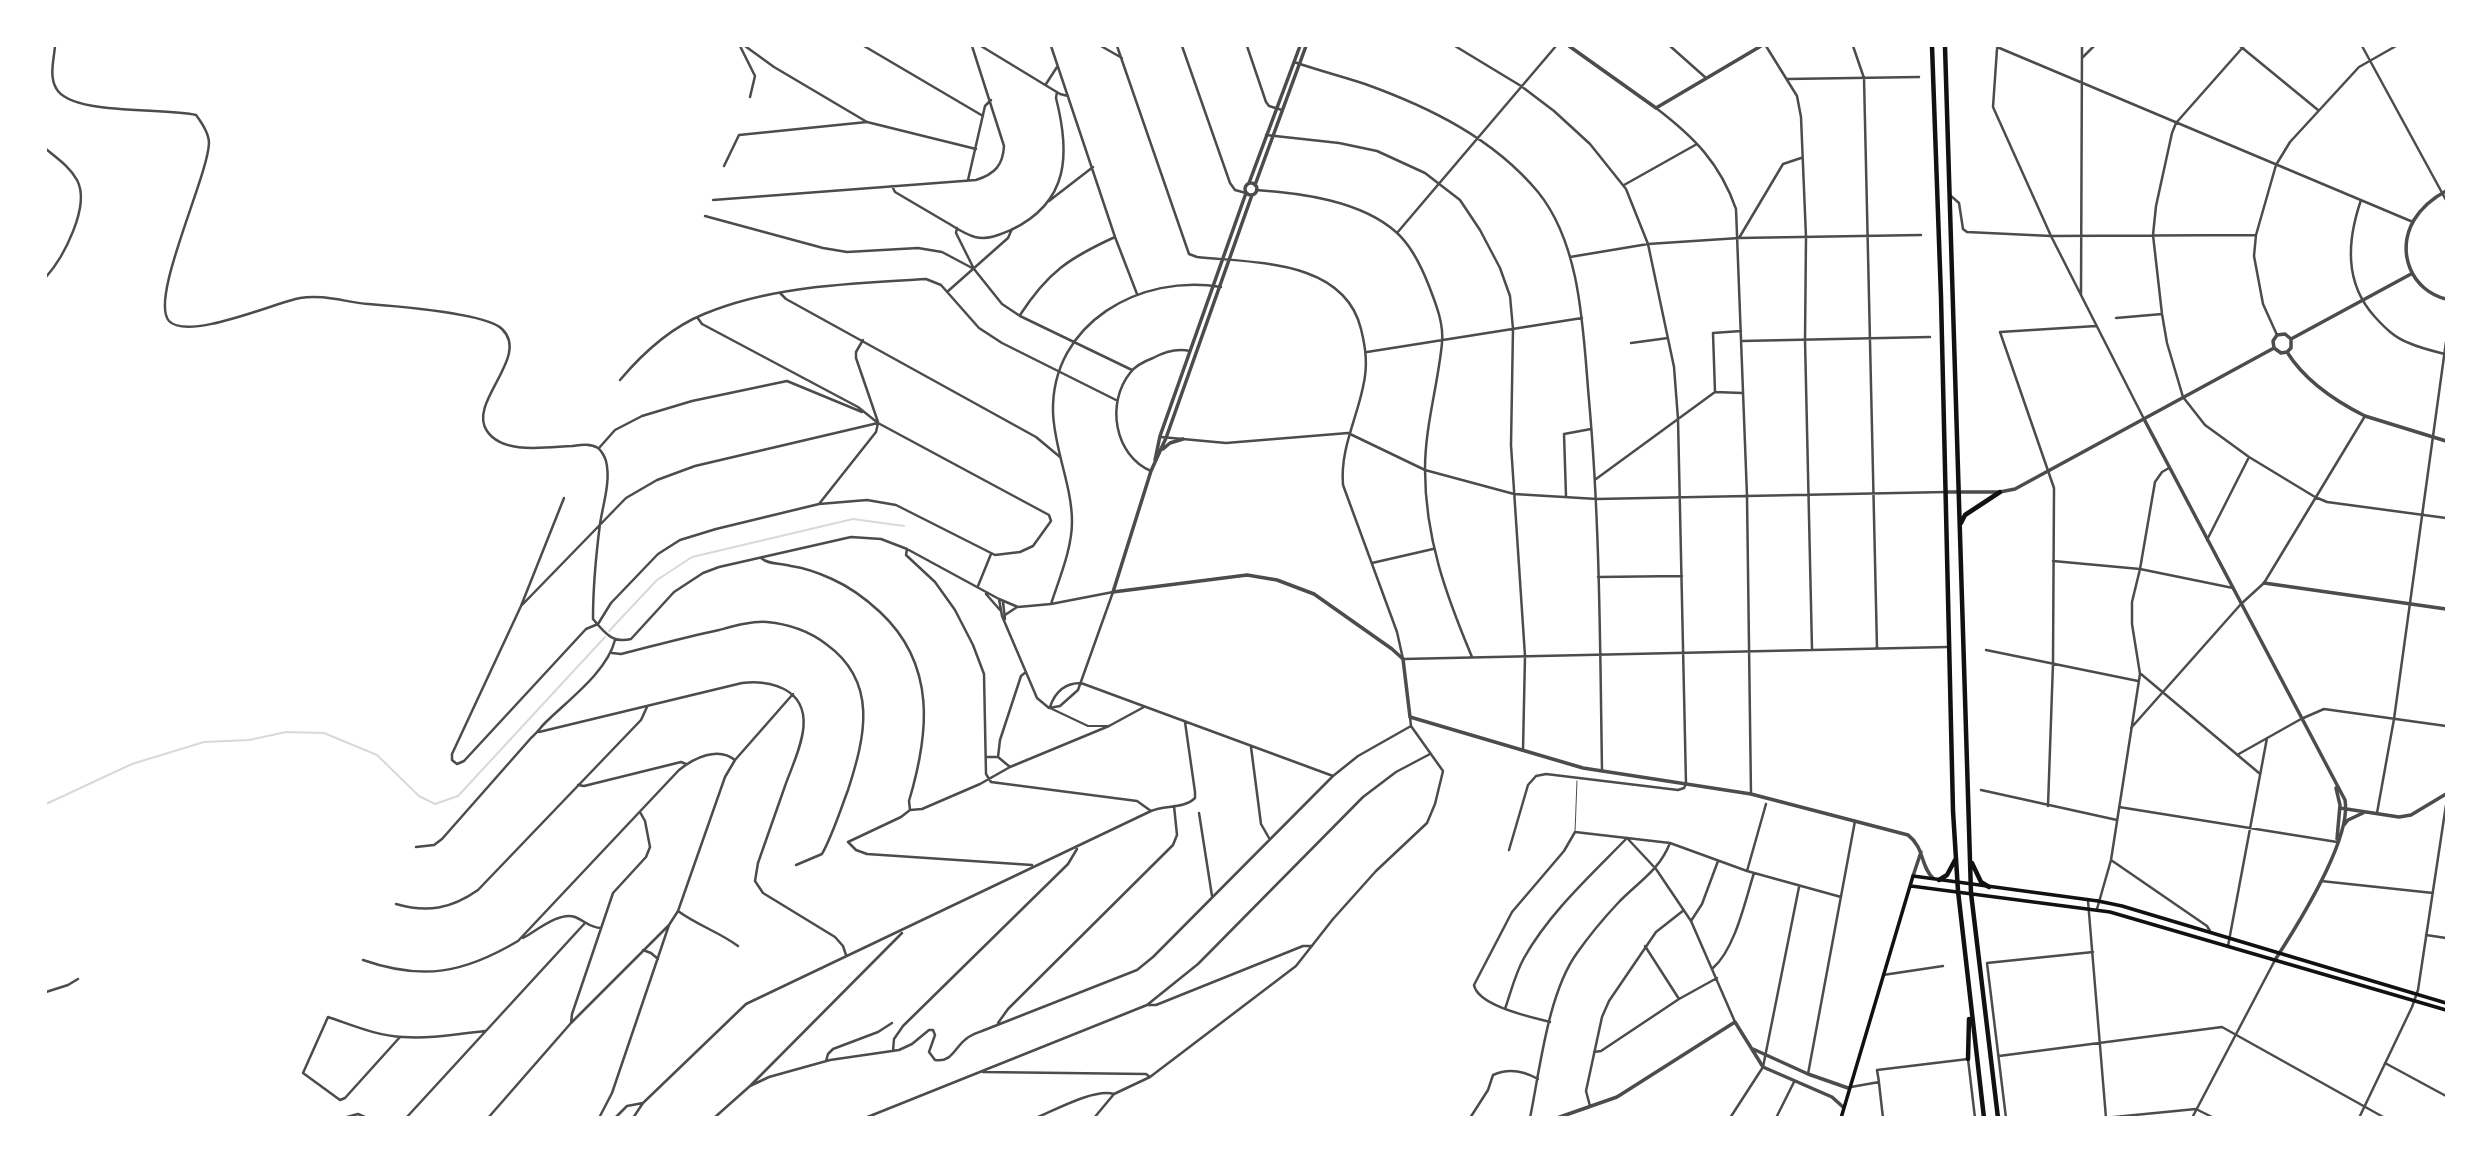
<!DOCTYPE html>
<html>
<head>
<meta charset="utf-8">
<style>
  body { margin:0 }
  #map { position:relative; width:2492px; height:1163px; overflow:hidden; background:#fff; font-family:Roboto,sans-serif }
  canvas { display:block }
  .frame { position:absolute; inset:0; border:47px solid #fff; pointer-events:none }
</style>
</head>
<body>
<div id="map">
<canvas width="2492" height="1163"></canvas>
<div class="frame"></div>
</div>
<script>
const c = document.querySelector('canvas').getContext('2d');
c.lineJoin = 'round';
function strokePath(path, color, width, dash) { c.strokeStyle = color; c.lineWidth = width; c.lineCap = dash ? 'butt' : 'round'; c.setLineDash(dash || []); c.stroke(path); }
const stream = new Path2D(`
  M609,631L657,580L692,557L853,519L904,526
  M46,804L132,764L204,742L249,740L286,732L324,733L377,755L419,796L435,804L458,796L605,637`);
const service = new Path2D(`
  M1575,832L1577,781`);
const pedestrian = new Path2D(`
  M1050,708L1088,726H1107`);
const minor = new Path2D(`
  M55,46C54,59 49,76 56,88C70,116 165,107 196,115C202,123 209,133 209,143C208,177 149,299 169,321C188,341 274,303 300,298C323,294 345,302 368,304C394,306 486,313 502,329C531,357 467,402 487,431C503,455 547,447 572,446C580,445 590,443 598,448C601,450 605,457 606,461C611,481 603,504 600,524C596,555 593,587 593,619C604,632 612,644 631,639L674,592L703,573L719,567L851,537L881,539L907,549L999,599L1018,607L1051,604L1113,592L1078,690L1060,706L1049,708
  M740,46L755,76L750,97
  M745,46L774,67L867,122L976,149
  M864,46L983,116
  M981,46L1060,94L1068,96
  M1051,46L1115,237L1137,294
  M1101,46L1122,58
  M1117,46L1189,254L1197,257C1253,263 1344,259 1361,329C1366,349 1368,366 1363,387C1356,421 1340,450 1343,485L1397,632L1403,659L1948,647
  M1182,46L1230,183L1235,190L1246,193
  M1247,46L1266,102L1269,106L1282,110
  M1455,46L1521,86L1554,111L1590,144L1626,189L1648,244L1674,367L1678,419L1686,784L1684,788L1678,790L1546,774L1536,776L1528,785L1509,850
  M1670,46L1706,78
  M1766,46L1797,96L1801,117L1806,237L1805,340L1812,649
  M1853,46L1864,78L1877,648
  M2240,46L2318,110
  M2244,46L2176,123L2172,133L2156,206L2153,235L2162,314L2167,343L2183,397L2205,425L2249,457L2315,497L2327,502L2446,518
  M2362,46L2446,200
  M1997,47L2413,222
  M1997,49L1993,107L2051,236L2144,419
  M2082,58L2094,46
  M1294,62C1317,70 1341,76 1365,84C1429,107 1493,138 1538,192C1582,246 1583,333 1589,400C1600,523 1600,646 1602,770
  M1787,79L1919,77
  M1046,84L1057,67
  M1656,108C1694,137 1720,163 1736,209L1747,496L1751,794
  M1266,135L1339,143L1377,151L1425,173L1460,200L1480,230L1500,268L1510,296L1513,329L1511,445L1525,656L1523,750
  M46,149C57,158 70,167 77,180C91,206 63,258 46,277
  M724,166L739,135L867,122
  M968,180L985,106L991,100
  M1624,185L1697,144
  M892,186L895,192C912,202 929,212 946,222C955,227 964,234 975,237C988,240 999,235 1011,230C1070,202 1070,153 1056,98L1057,92
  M1256,190C1302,193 1361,201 1396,232C1412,246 1422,268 1429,286C1436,304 1444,324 1442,343C1438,385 1425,426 1425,469C1425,538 1446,595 1472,657
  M1951,196L1959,203L1963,229L1967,232L2051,236L2256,235
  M713,200L976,180C995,174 1003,165 1004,146L972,46
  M2361,200C2347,241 2344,283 2375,317C2385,328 2395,338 2409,343C2420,348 2433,351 2445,354
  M1049,201L1093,167
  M705,216L823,248L847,252L918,248L942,252L974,269L1002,304L1020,316L1132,370
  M957,228L956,233L974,269
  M1397,233L1556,46
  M1739,238L1783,164L1801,158
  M1570,257L1648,244L1739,238L1921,235
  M947,292L1008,238L1012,229
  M780,293L786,299L1036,437L1060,457
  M2081,294L2082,46
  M1020,315C1048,272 1069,258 1115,237
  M2116,318L2162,314
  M2277,335L2263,304L2254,256L2256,235L2276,165L2290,142L2359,67L2396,46
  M863,340L856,352V358L878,422
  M1742,341L1930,337
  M1631,343L1668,338
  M1367,352L1582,318
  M620,380C642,354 672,327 704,314C773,285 852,284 926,279L941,285L979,328L1002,343L1116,400
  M1715,392L1713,333L1741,331
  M1161,437L1226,443L1348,433L1425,470L1514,494L1597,499L1946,492
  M599,448L615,430L642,416L692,401L787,381L862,412
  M1151,471C1114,455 1106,403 1130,373C1135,366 1145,361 1153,358C1164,352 1177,348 1190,351
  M1596,479L1715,392L1742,393
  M1566,496L1564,434L1591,429
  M564,498L521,606L452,754V760L457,764L464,761L586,629L598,624L611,603L658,554L680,540L716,529L819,504L867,500L896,505L995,555L1020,552L1033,546L1051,521L1049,515L878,423L858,407L702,324L697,317
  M819,504L876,432L878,423
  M2207,540L2248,459
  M907,549L906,555L935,582L955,610L973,645L984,674L986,774L991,782L1137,801L1151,811C1165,805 1184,809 1195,798V792L1185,722
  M761,558C769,565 781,563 791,566C805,568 819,573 832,579C850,587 866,599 880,612C937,665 929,734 909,801L910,810
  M2053,561L2140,569L2233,588
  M1372,563L1433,549
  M1598,577L1682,576
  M978,586L991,554
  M986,594L1000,610
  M999,599L1002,616L1037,698L1049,708
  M1003,602L1005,619
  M1051,604C1059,579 1072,549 1072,522C1072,485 1054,449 1053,412C1051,323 1141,273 1221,287
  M522,605L626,498L657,480L695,466L878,423
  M1005,615L1017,607
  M1986,650L2138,681
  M612,653L621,654C653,646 686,637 719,630C734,626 751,621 767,622C788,624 809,631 826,644C879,682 865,737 848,790C840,811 833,834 822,854L796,865
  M2141,674L2259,773
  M1050,707C1055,692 1064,683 1081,683L1333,776
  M2131,728L2241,604L2264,583L2365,416
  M539,732L742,683C757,681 770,682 784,689C822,709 795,757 785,786C776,812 767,838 758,863L755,881L763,893L835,937L843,946L846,955
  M1251,747L1261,824L1269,838
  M2237,755L2301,719L2324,709L2446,726
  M987,757H998L1010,767
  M998,757L1000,740L1021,676L1026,672
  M578,785L584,786L681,762L686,764
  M1981,790L2117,820
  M2048,806L2053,663L2054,488L2000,332L2096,326
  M2119,807L2337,842
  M1199,813L1212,896
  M2377,813L2394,719L2446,342
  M1627,838L1656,869L1691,921L1735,1022
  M416,847L434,845L442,839L531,738C537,733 540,728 545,723C568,700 607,672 615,640
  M2111,860L2207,926L2210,931
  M1032,865L867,854L856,850L848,842L901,817L910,810L922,809L980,784L1010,767L1109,726L1144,707
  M1747,871L1766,804
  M2321,881L2433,893
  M2088,901L2106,1118
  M396,904C427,913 451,909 478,890L641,720L647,707
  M2097,909L2111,860L2140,674L2132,624V602L2140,569L2155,482L2162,472L2169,468
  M678,911C697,925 719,932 738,946
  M1691,921L1702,904L1718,861
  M2426,935L2446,938
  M523,938C536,931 560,911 575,917C585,921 590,928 601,928
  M1645,946L1679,999
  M2228,946L2267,738
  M643,950L651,953L658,959
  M363,960C423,981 464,973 518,941L679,770C694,758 718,746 735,760
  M1713,968C1735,949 1745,901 1754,873
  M1883,975L1943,966
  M46,992L68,985L78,979
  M1148,1005H1156L1303,946H1312
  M1505,1009C1511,992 1515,974 1524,958C1549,913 1591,875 1627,838
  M1550,1022C1531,1017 1478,1006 1474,985L1512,912L1564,851L1575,832L1670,843L1747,871L1841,897
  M571,1023L572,1014L613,893L646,857L650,847L645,821L640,812
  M998,1023L1008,1009L1173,845L1177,835L1174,806
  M400,1037L345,1098L340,1100L303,1073L328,1017C352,1025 377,1036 403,1037C430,1039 457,1034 485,1031
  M893,1051L894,1039L903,1026L1068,864L1077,849
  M1594,1052L1601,1051L1679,999L1717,978
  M1999,1056L2222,1027L2385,1118
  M826,1061L828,1054L833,1049L878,1032L892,1023
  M2385,1063L2446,1096
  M983,1072L1146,1074L1150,1077
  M1808,1074L1855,821
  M1879,1083L1883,1118
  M750,1086L769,1077L830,1060L899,1050L912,1044L929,1030H933L935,1035L929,1052L935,1060C952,1063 955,1047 966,1039C970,1035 977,1033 982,1031L1137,970L1153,957L1333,776L1358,756L1411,726
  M1851,1087L1879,1082L1877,1070L1968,1059L1975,1118
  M1590,1106L1586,1091L1602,1017L1609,1001L1656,932L1684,910
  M347,1117L358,1114L367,1118
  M406,1118L585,923
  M488,1118L571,1023L669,925
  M599,1118L612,1093L669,925L678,911L725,777L735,760L793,694
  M615,1118L627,1106L643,1103
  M633,1118L643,1103L746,1004L1151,811
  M714,1118L750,1086L902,933
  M865,1118L1147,1005L1198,964L1363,797L1396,772L1430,754
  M1036,1118C1055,1110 1095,1088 1114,1094
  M1094,1118L1114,1094L1150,1077L1296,966L1333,919L1376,871L1427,823L1435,804L1443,771L1411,726L1410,717
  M1470,1118L1488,1090L1493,1075C1508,1068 1524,1071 1538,1079
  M1530,1118C1540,1069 1548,993 1577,953C1589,936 1603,919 1618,903C1638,882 1659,871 1670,843
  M1730,1118L1763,1067L1799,887
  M1776,1118L1794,1082
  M2006,1118L1987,963L2093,952
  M2104,1118L2196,1109L2214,1118
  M2192,1118L2275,960
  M2359,1118L2412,1007L2418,990L2446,805`);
const tertiary = new Path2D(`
  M1569,46L1656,108L1761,46
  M1249,183L1300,46
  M1245 189a6 6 0 1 1 12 0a6 6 0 1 1-12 0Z
  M1255,185L1306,46
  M2446,191C2433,198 2422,207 2414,220C2395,252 2412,291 2446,299
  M1252,195L1166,438L1151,471L1113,592L1247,575L1277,580L1314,594L1392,649L1403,659L1410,717L1583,768L1751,794L1908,835C1925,848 1920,866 1933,878
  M2291,339L2411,274
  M2274,348L2273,341L2277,335L2285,334L2291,339
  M2274,348L2281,353L2287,352
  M2287,352C2305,381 2335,401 2365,416L2446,441
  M2287,352L2291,348V339
  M2144,419L2345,800C2352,839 2297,926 2275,960
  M1163,449L1170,443L1183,439
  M1155,460L1160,436L1246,193
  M1946,492H2000L2015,489L2274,348
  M2264,583L2446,609
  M2336,788L2340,805L2337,839
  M2340,808L2399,817L2411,815L2446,794
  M2344,825L2348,820L2363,813
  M1913,876L1921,852
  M1753,1049L1808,1074L1848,1088
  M1557,1118L1617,1097L1735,1022L1763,1067L1832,1097L1843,1107`);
const secondary = new Path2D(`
  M1911,886L2110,912L2446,1010
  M1841,1118L1913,876L2098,901L2122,906L2446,1003`);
const primary = new Path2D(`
  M1932,46L1941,297L1953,811L1958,891L1984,1118
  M1945,46L1971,893L1998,1118
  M1961,523L1965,515L2000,492
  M1972,863L1981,882L1989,887
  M1939,880L1947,875L1955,860
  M1968,1059L1969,1019`);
strokePath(stream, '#d9d9d9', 2);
strokePath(service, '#4c4c4c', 1);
strokePath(pedestrian, '#4c4c4c', 2);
strokePath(minor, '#4c4c4c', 2.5);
strokePath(tertiary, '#4c4c4c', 3.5);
strokePath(secondary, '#111', 3.5);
strokePath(primary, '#111', 4.5);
</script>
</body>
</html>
